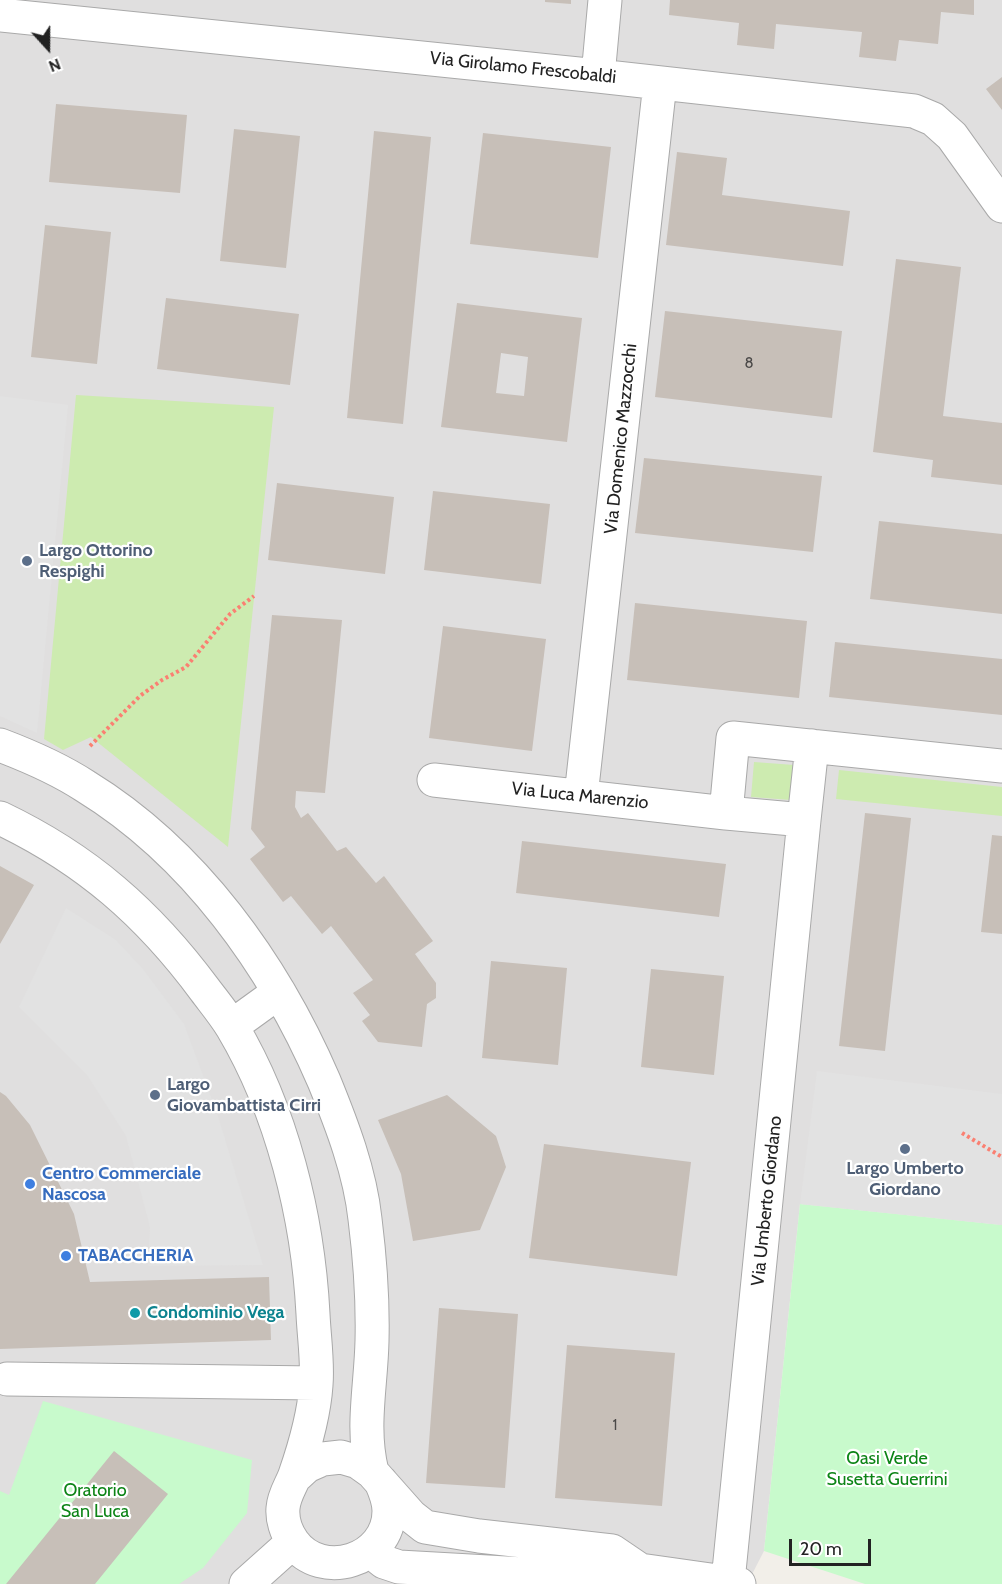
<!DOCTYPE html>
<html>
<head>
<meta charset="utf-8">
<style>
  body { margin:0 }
  #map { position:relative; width:1002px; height:1584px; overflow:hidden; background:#f2efe9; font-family:Cabin,sans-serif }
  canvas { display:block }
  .north { position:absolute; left:18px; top:18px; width:60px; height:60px; -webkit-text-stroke:4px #fff; paint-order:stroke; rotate:159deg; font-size:16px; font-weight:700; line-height:24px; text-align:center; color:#222 }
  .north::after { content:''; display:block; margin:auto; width:21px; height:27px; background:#222; clip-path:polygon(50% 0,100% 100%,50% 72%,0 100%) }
  .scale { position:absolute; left:789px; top:1539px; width:82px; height:27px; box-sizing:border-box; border:3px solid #222; border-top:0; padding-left:8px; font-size:18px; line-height:21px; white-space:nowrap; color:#222; -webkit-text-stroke:4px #fff; paint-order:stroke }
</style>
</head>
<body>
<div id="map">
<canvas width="1002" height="1584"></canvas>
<div class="north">N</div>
<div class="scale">20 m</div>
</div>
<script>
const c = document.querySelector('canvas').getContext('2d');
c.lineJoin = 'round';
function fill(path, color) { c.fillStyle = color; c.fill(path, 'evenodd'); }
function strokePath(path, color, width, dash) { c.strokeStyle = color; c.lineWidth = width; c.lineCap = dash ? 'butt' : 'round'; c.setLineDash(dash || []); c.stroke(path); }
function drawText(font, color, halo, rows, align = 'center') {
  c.font = font + ' Cabin,sans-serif'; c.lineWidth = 4.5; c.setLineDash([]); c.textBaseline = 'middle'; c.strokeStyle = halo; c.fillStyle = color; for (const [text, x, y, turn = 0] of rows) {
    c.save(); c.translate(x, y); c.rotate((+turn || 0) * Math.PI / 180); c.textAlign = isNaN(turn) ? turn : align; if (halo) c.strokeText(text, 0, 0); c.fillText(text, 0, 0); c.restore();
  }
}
const residential = new Path2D(`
  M0,0H1002V1225L800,1204L764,1551L747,1584H0Z`);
const grass = new Path2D(`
  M76,395L274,407L228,847L91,737L63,750L44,739Z
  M754,762L794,765L791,800L751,797Z
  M839,770L1002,787V816L836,799Z`);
const park = new Path2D(`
  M800,1204L1002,1225V1584H865L764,1551Z
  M43,1401L252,1460L247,1513L203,1568L179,1584H0V1491L9,1495Z`);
const parking = new Path2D(`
  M0,396L68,405L37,733L0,716Z
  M66,908L116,940L143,969L184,1024L218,1116L263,1265L148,1266L150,1227L126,1136L87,1075L19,1007Z
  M817,1071L1002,1094V1225L800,1204Z`);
const building = new Path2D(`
  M545,0H571V4L545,2Z
  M670,0H974V15L941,12L938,44L899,40L896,61L859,57L862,32L776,24L774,49L737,45L739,23L669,15Z
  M1002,77V110L986,89Z
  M56,104L187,115L180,193L49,182Z
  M234,129L300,136L286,268L220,261Z
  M374,131L431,137L403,424L347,418Z
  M483,133L611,147L598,258L470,244Z
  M677,152L727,158L722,195L850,211L843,266L666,245Z
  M45,225L111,232L97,364L31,357Z
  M896,259L961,267L943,416L1002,423V485L931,477L933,460L873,452Z
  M166,298L299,314L290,385L157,369Z
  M457,303L582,318L567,442L441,427ZM501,353L528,357L524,396L496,393Z
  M665,311L842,331L832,418L655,397Z
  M644,458L822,476L813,552L635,533Z
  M277,483L394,497L385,574L268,560Z
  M433,491L550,504L541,584L424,570Z
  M879,521L1002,534V614L870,599Z
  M635,603L807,621L799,698L627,680Z
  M272,615L342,620L325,793L296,791L295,807L301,818L308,813L337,851L346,847L376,883L384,876L433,941L415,954L436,983V998L427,1004L422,1047L378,1042L362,1021L370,1015L353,993L373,980L331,926L322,934L291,896L283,902L250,859L265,847L251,829Z
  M443,626L546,639L532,751L429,738Z
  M835,642L1002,659V715L829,697Z
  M865,813L911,818L885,1051L839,1046Z
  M992,835L1002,836V934L981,932Z
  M522,841L726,864L719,917L516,893Z
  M0,866L34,885L0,944Z
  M491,961L567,968L558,1065L482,1058Z
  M651,969L724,976L714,1075L641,1067Z
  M0,1092L6,1096L30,1125L74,1214L90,1282L269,1277L271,1340L0,1349Z
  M447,1095L496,1136L506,1167L480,1230L413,1241L401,1174L378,1120Z
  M544,1144L691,1162L677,1276L529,1258Z
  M439,1308L518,1314L505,1488L426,1483Z
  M567,1345L675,1353L662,1506L555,1498Z
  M114,1451L168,1494L95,1584H6Z`);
const path = new Path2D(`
  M90,746L140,696L162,680L186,667L230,614L254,596
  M962,1133L1002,1157`);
const minor = new Path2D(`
  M0,15L598,76L914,111L933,119L952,136L1002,206
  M598,76L605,0
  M0,745C29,756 59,769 85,786C194,853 274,965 324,1081C342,1125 360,1172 365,1219C370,1259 373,1301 372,1341C371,1387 361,1427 372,1472
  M812,746L804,820L726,813L733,738L1002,766
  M434,780L726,813
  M581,796L660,83
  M0,818C86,859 148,913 205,990C214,1002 224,1014 232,1027C282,1111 308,1217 313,1314C314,1337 318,1362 316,1385C314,1416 305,1446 295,1475C291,1486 284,1495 283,1508C282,1519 286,1532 293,1542C322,1582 389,1560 389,1511C389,1500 385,1491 381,1482
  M232,1026L279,992
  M7,1379L316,1383
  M294,1478L307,1466L323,1459L341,1457L358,1462L372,1472L411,1516L425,1527L479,1536L612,1551L640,1570
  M370,1551L384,1562L399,1567L612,1579L640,1570L739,1584
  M728,1581L804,820
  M246,1584L293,1542`);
const markers = [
  [27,561,6,"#5c6f8a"],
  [155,1095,6,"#5c6f8a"],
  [905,1149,6,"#5c6f8a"],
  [30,1184,6,"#3f7fe0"],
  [66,1256,6,"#3f7fe0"],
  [135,1313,6,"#0f9aa8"]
];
const numberNames = [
  ["8",749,364],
  ["1",615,1426]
];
const streetNames = [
  ["Via Girolamo Frescobaldi",523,68,6],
  ["Via Domenico Mazzocchi",621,439,-84],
  ["Via Luca Marenzio",580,796,6],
  ["Via Umberto Giordano",767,1201,-84]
];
const serviceNames = [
  ["Largo Ottorino",39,551],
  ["Respighi",39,572],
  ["Largo",167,1085],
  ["Giovambattista Cirri",167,1106],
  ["Largo Umberto",905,1169,"center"],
  ["Giordano",905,1190,"center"]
];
const shopNames = [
  ["Centro Commerciale",42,1174],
  ["Nascosa",42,1195],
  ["TABACCHERIA",78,1256]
];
const cultureNames = [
  ["Condominio Vega",147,1313]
];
const parkNames = [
  ["Oasi Verde",887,1459],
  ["Susetta Guerrini",887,1480],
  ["Oratorio",95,1491],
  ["San Luca",95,1512]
];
fill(residential, '#e0dfdf');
fill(grass, '#cdebb0');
fill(park, '#c8facc');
fill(parking, '#e2e2e2');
fill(building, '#c7bfb8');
strokePath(minor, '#a9a9a9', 35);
strokePath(path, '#fa8072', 4, [3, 3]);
strokePath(minor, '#fff', 33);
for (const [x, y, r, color] of markers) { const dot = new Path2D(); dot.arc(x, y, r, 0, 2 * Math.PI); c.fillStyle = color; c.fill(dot); strokePath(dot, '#fff', 2); }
drawText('15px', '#4b4948', null, numberNames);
drawText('18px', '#222', '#fff', streetNames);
drawText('bold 18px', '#4e5e75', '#fff', serviceNames, 'left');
drawText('bold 18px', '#366cbe', '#fff', shopNames, 'left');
drawText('bold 18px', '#0d838f', '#fff', cultureNames, 'left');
drawText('18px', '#0c8416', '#fff', parkNames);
</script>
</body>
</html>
